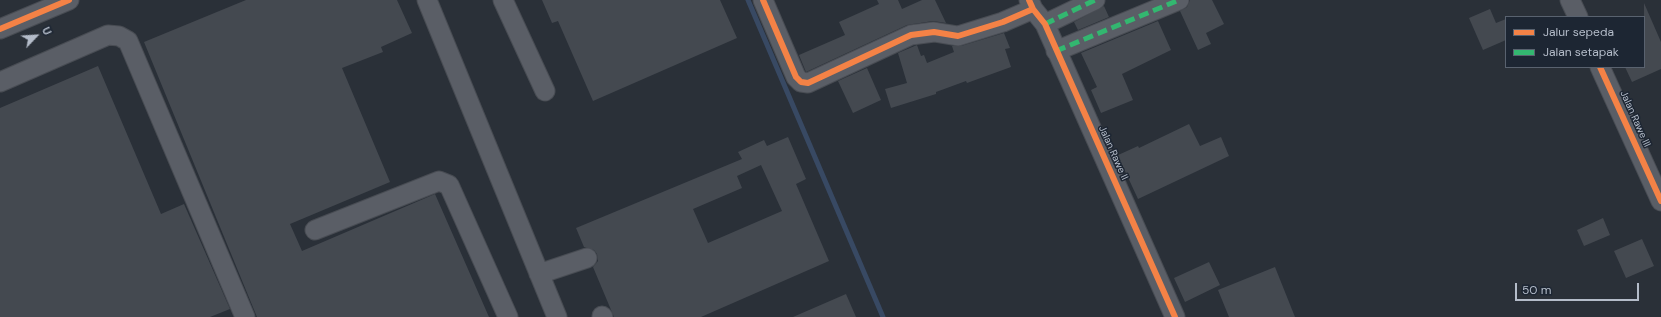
<!DOCTYPE html>
<html>
<head>
<meta charset="utf-8">
<style>
  body { margin:0 }
  #map { position:relative; width:1661px; height:317px; overflow:hidden; background:#2a3038; font-family:"DM Sans",sans-serif }
  canvas { display:block }
  .legend { position:absolute; left:1505px; top:16px; width:140px; height:52px; box-sizing:border-box; background:#1d2633; border:1px solid #59626f; margin:0; padding:5px 7px; list-style:none; font-size:12px; color:#b4bcc9 }
  .legend li { display:flex; align-items:center; gap:8px; height:20px }
  .legend b { width:20px; border:1px solid #59626f }
  .north { position:absolute; left:16px; top:16px; width:40px; height:40px; -webkit-text-stroke:3px #1d2633; paint-order:stroke; rotate:65deg; font-size:11px; font-weight:700; line-height:16px; text-align:center; color:#b4bcc9 }
  .north::after { content:''; display:block; margin:auto; width:14px; height:18px; background:#b4bcc9; clip-path:polygon(50% 0,100% 100%,50% 72%,0 100%) }
  .scale { position:absolute; left:1515px; top:283px; width:124px; height:18px; box-sizing:border-box; border:2px solid #b4bcc9; border-top:0; padding-left:5px; font-size:12px; line-height:14px; white-space:nowrap; color:#b4bcc9; -webkit-text-stroke:3px #1d2633; paint-order:stroke }
</style>
</head>
<body>
<div id="map">
<canvas width="1661" height="317"></canvas>
<ul class="legend">
<li><b style="height:5px;background:#f48246"></b>Jalur sepeda</li>
<li><b style="height:5px;background:#33b770"></b>Jalan setapak</li>
</ul>
<div class="north">U</div>
<div class="scale">50 m</div>
</div>
<script>
const c = document.querySelector('canvas').getContext('2d');
c.lineJoin = 'round';
function strokePath(path, color, width, dash) { c.strokeStyle = color; c.lineWidth = width; c.lineCap = dash ? 'butt' : 'round'; c.setLineDash(dash || []); c.stroke(path); }
function fill(path, color) { c.fillStyle = color; c.fill(path, 'evenodd'); }
function drawText(font, color, halo, rows, align = 'center') {
  c.font = font + ' "DM Sans",sans-serif'; c.lineWidth = 3; c.setLineDash([]); c.textBaseline = 'middle'; c.strokeStyle = halo; c.fillStyle = color; for (const [text, x, y, turn = 0] of rows) {
    c.save(); c.translate(x, y); c.rotate((+turn || 0) * Math.PI / 180); c.textAlign = isNaN(turn) ? turn : align; if (halo) c.strokeText(text, 0, 0); c.fillText(text, 0, 0); c.restore();
  }
}
const stream = new Path2D(`
  M748,0L883,317`);
const building = new Path2D(`
  M246,0H397L412,33L381,47L383,52L342,68L390,182L290,224L302,251L435,194L489,317H257L144,42Z
  M542,0H720L737,38L593,101L558,21L552,23Z
  M877,0H898L902,9L922,0H935L946,23L933,21L907,25L806,72L799,55L845,35L839,22L879,4Z
  M1190,0H1212L1224,24L1206,33L1211,44L1198,50L1180,11L1187,7Z
  M1644,3L1661,42V69L1632,82L1625,67H1644Z
  M1104,6L1109,17L1078,30L1074,22Z
  M1490,9L1496,23L1506,19V40L1483,50L1469,18Z
  M1158,21L1171,50L1122,74L1133,100L1101,113L1091,90L1097,87L1081,53Z
  M1004,33L1010,48L1005,49L1011,67L967,83L966,81L936,92V94L891,108L885,89L907,83L898,53L917,45L921,56L924,55L927,63L954,52L952,46H961Z
  M98,66L161,214L184,204L230,309L210,317H0V108Z
  M867,68L881,100L853,113L838,81Z
  M1189,124L1200,146L1221,137L1229,156L1138,199L1125,171L1123,172L1116,156L1138,146L1139,148Z
  M788,137L806,179L796,184L829,261L701,317H614L593,267L598,261L597,254L594,250L584,247L576,228L742,159L738,152L764,140L767,146ZM761,165L782,211L708,243L693,209L742,188L737,176Z
  M1603,218L1610,235L1584,246L1577,230Z
  M1642,239L1654,266L1626,278L1614,251Z
  M1209,262L1220,285L1185,302L1174,278Z
  M1275,267L1295,317H1229L1218,290Z
  M846,294L856,317H793Z`);
const minor = new Path2D(`
  M427,0L557,317
  M503,0L545,91
  M763,0L796,77L801,82L808,83L911,35L934,32L958,36L1003,22L1033,9
  M1029,0L1033,9L1045,24L1175,317
  M1570,0L1578,17
  M1045,24L1095,0
  M0,29L69,0
  M1056,51L1179,0
  M1600,67L1661,201
  M0,82L108,35L119,36L128,41L245,317
  M315,230L439,181L449,185L508,317
  M539,274L587,258
  M602,316L603,317`);
const quiet = new Path2D(`
  M1045,24L1095,0
  M1056,51L1179,0`);
const cycleway = new Path2D(`
  M763,0L796,77L801,82L808,83L911,35L934,32L958,36L1003,22L1033,9
  M1029,0L1033,9L1045,24L1175,317
  M0,29L69,0
  M1600,67L1661,201`);
const streetNames = [
  ["Jalan Rawe III",1635,119,66],
  ["Jalan Rawe II",1113,153,66]
];
strokePath(stream, '#384963', 5);
fill(building, '#444950');
strokePath(minor, '#484c53', 21);
strokePath(minor, '#5a5e66', 19);
strokePath(quiet, '#33b770', 5, [10, 5]);
strokePath(cycleway, '#f48246', 6);
drawText('10px', '#b4bcc9', '#1d2633', streetNames);
</script>
</body>
</html>
